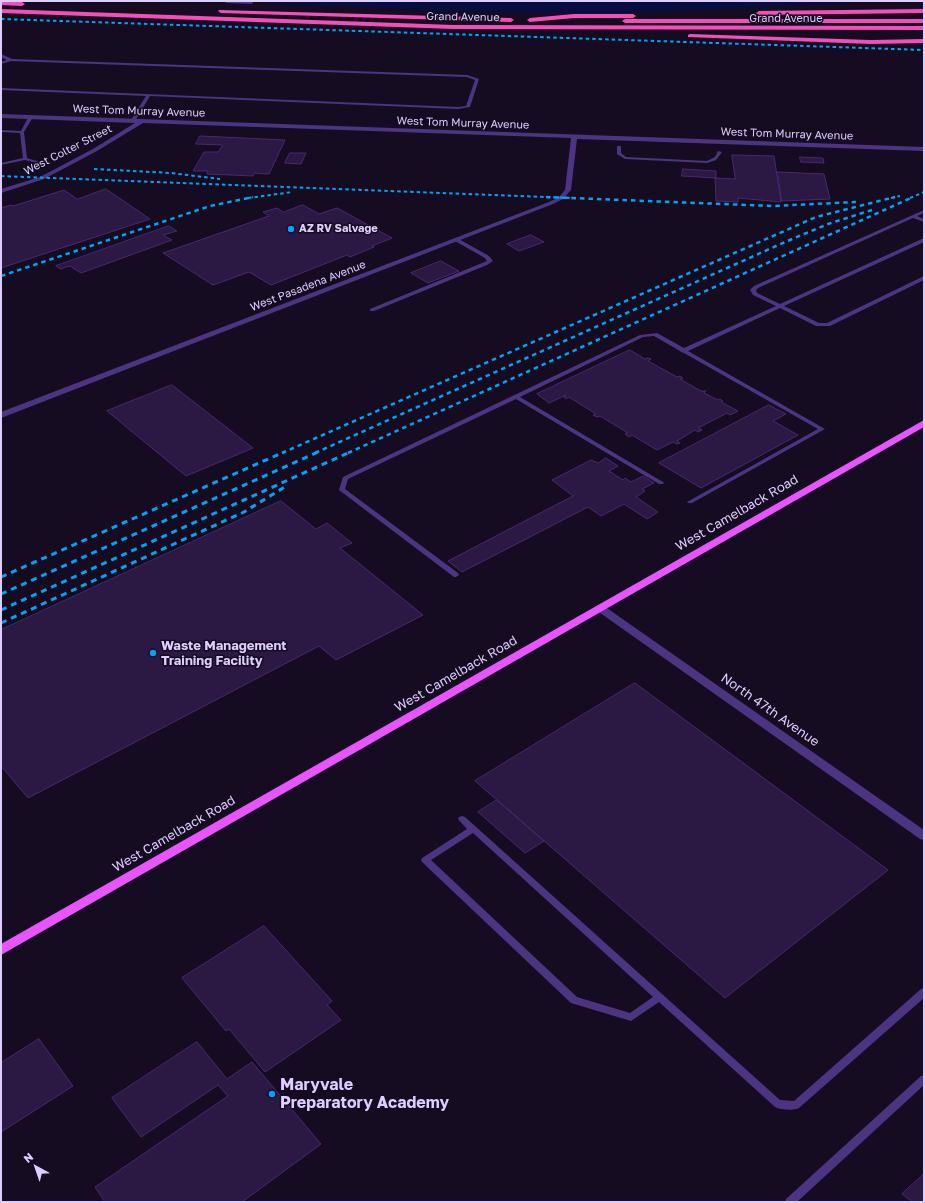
<!DOCTYPE html>
<html>
<head>
<meta charset="utf-8">
<style>
  body { margin:0 }
  #map { position:relative; width:925px; height:1203px; overflow:hidden; background:#150c21; font-family:"Golos Text",sans-serif }
  canvas { display:block }
  .frame { position:absolute; inset:0; border:2px solid #decdff; pointer-events:none }
  .north { position:absolute; left:16px; top:1147px; width:40px; height:40px; -webkit-text-stroke:3px #150c21; paint-order:stroke; rotate:320deg; font-size:11px; font-weight:700; line-height:16px; text-align:center; color:#decdff }
  .north::after { content:''; display:block; margin:auto; width:14px; height:18px; background:#decdff; clip-path:polygon(50% 0,100% 100%,50% 72%,0 100%) }
</style>
</head>
<body>
<div id="map">
<canvas width="925" height="1203"></canvas>
<div class="frame"></div>
<div class="north">N</div>
</div>
<script>
const c = document.querySelector('canvas').getContext('2d');
c.lineJoin = 'round';
function fill(path, color) { c.fillStyle = color; c.fill(path, 'evenodd'); }
function strokePath(path, color, width, dash) { c.strokeStyle = color; c.lineWidth = width; c.lineCap = dash ? 'butt' : 'round'; c.setLineDash(dash || []); c.stroke(path); }
function drawText(font, color, halo, rows, align = 'center') {
  c.font = font + ' "Golos Text",sans-serif'; c.lineWidth = 3; c.setLineDash([]); c.textBaseline = 'middle'; c.strokeStyle = halo; c.fillStyle = color; for (const [text, x, y, turn = 0] of rows) {
    c.save(); c.translate(x, y); c.rotate((+turn || 0) * Math.PI / 180); c.textAlign = isNaN(turn) ? turn : align; if (halo) c.strokeText(text, 0, 0); c.fillText(text, 0, 0); c.restore();
  }
}
const water = new Path2D(`
  M264,1H882L685,11L581,13L429,11L405,9L262,4Z`);
const building = new Path2D(`
  M200,136L285,140L269,174L254,173L253,176L207,174L208,171H193L204,152H218L223,145L196,144Z
  M290,153H306L301,164L285,163Z
  M732,155L774,156L781,202L738,198V202L716,201L715,178L735,179Z
  M800,157L823,158L824,163L801,162Z
  M683,169L716,171V178L682,176Z
  M778,172L824,174L830,199L782,201Z
  M106,189L150,219L1,268V208L11,205L13,206L64,190L77,199Z
  M303,205L319,214L337,208L392,238L372,246L374,247L350,257L347,255L271,285L249,272L213,285L163,253L269,216L263,212L277,208L283,212Z
  M169,226L177,231L163,235L172,240L81,273L70,266L60,269L56,266Z
  M531,235L544,242L519,251L507,244Z
  M441,261L459,271L428,283L411,273Z
  M630,350L645,359L648,358L651,359L648,361L677,377L680,376L683,378L680,379L701,391H706L704,393L718,400L720,399L723,401L721,402L738,411L730,415L727,413L698,428L702,430L698,432L695,430L677,441L680,443L677,444L673,442L657,450L632,435L629,437L625,434L628,433L600,416L597,417L593,415L596,414L569,397L566,399L564,397L566,395L549,403L537,394Z
  M172,385L253,448L186,476L107,411Z
  M769,405L786,414L773,421L798,435L701,488L659,463Z
  M606,458L618,466L609,471L623,480L625,478L631,482L643,476L654,483L642,489L645,491L636,497L658,512L647,519L624,504L601,516L588,507L462,572L448,561L573,496L552,480L591,460L598,463Z
  M281,501L316,529L327,523L352,543L340,548L423,615L336,660L319,646L28,798L1,766V630Z
  M635,683L888,870L725,998L475,781Z
  M497,800L544,841L525,853L478,812Z
  M264,926L332,1001L327,1005L341,1020L265,1072L229,1029L226,1031L182,978Z
  M39,1039L73,1086L1,1132V1063Z
  M197,1042L227,1079L252,1062L321,1144L242,1202H105L95,1187L228,1096L218,1085L141,1137L112,1098Z
  M924,1174V1202H912L902,1194Z`);
const service = new Path2D(`
  M227,1H253V3L251,4L227,3L225,2Z
  M1,54L12,59L467,75L479,79L470,107L458,109L150,96L135,121H133L131,120L146,96L1,90V88L458,107L466,106L475,80L467,77L11,61L1,64V62L7,60L1,57Z
  M29,116L33,117L24,132L27,158L43,163L41,164L25,160L1,165V163L23,158L20,133L1,132V130L21,131Z
  M617,146H621V153L626,157L707,161L715,157L718,151L722,152L716,160L707,163L625,159L617,154Z
  M924,210V213L917,216L924,219V222L913,218L758,288L756,290L757,293L780,304L924,238V242L784,306L819,323H827L922,277L924,276V280L830,326H816L780,308L688,351L825,429L692,503H688L687,502L818,429L684,353L681,352L680,351L654,336L643,337L520,397L663,482L664,483L663,484H659L516,399L348,479L345,489L458,573L459,575L456,577H454L339,490L343,477L640,335L657,333L684,348L776,306L753,295L750,290L754,286Z
  M457,238L489,256L493,261L487,265L374,311H370V309L487,261L485,258L455,241V239Z
  M462,816L465,817L780,1100L794,1101L921,989L924,988V998L799,1108C793,1111 781,1110 775,1107L659,1002L631,1021L571,1003L422,862L421,860L422,858L467,829L458,819L459,817ZM473,833L653,997L630,1013L577,997L431,860Z
  M924,1075V1085L797,1202H785L786,1199L921,1076Z`);
const minor = new Path2D(`
  M1,114L924,147V151L577,139L571,190L563,199L553,204L1,418V412L549,202L559,197L565,190L571,138L143,123L97,151L44,179L1,193V189L40,177L93,149L135,123L1,118Z`);
const tertiary = new Path2D(`
  M600,605L604,606L924,830V840L920,839L596,610L595,608L596,606Z`);
const primary = new Path2D(`
  M924,420V427L1,955V944Z`);
const trunk = new Path2D(`
  M1,1L22,2L25,4L22,6L1,5Z
  M1,9L454,25L924,26V30L454,29L1,13Z
  M924,9V13L759,15L756,13L759,11Z
  M219,10L511,18L514,20L511,22L221,13L218,11Z
  M574,14H633L636,16L633,18H574L530,22L527,20L530,18Z
  M924,19V23H625L622,21L625,19Z
  M690,34L871,40L924,39V43L871,44L688,37V35Z`);
const railFar2 = new Path2D(`
  M1,19L924,50
  M94,169L171,173L220,179
  M1,176L571,198
  M248,198L293,192
  M891,198L900,196
  M910,198L924,192`);
const railFar1 = new Path2D(`
  M546,197L773,206L856,202
  M1,276L210,206L253,197
  M282,453L816,217L895,197
  M315,453L785,242L828,224L875,209
  M348,453L913,197`);
const rail = new Path2D(`
  M1,577L284,452
  M1,594L318,452
  M1,610L350,452
  M1,623L244,512L288,485`);
const markers = [
  [291,229,4,"#00a3f8"],
  [153,653,4,"#00a3f8"],
  [272,1094,4,"#00a3f8"]
];
const farStreetnames = [
  ["Grand Avenue",463,17,1],
  ["Grand Avenue",786,19],
  ["West Tom Murray Avenue",139,111,2],
  ["West Tom Murray Avenue",463,123,2],
  ["West Tom Murray Avenue",787,134,2],
  ["West Colter Street",68,150,-27],
  ["West Pasadena Avenue",308,286,-21]
];
const farPoinames = [
  ["AZ RV Salvage",299,229]
];
const streetNames = [
  ["West Camelback Road",737,513,-30],
  ["West Camelback Road",456,674,-30],
  ["North 47th Avenue",770,710,35],
  ["West Camelback Road",174,834,-30]
];
const poiNames = [
  ["Waste Management",161,646],
  ["Training Facility",161,661]
];
const nearPoinames = [
  ["Maryvale",280,1085],
  ["Preparatory Academy",280,1103]
];
fill(water, '#070e3f');
fill(building, '#2b1843');
strokePath(building, '#482970', 1);
fill(service, '#4b3582');
fill(minor, '#4b3582');
fill(tertiary, '#4b3582');
fill(primary, '#e854ff');
fill(trunk, '#f44eb9');
strokePath(railFar2, '#00a3f8', 2, [3.5, 3]);
strokePath(railFar1, '#00a3f8', 2.5, [4.5, 4]);
strokePath(rail, '#00a3f8', 3, [6, 5]);
for (const [x, y, r, color] of markers) { const dot = new Path2D(); dot.arc(x, y, r, 0, 2 * Math.PI); c.fillStyle = color; c.fill(dot); strokePath(dot, '#150c21', 1.5); }
drawText('11px', '#decdff', '#150c21', farStreetnames);
drawText('bold 11px', '#decdff', '#150c21', farPoinames, 'left');
drawText('13px', '#decdff', '#150c21', streetNames);
drawText('bold 13px', '#decdff', '#150c21', poiNames, 'left');
drawText('bold 16px', '#decdff', '#150c21', nearPoinames, 'left');
</script>
</body>
</html>
